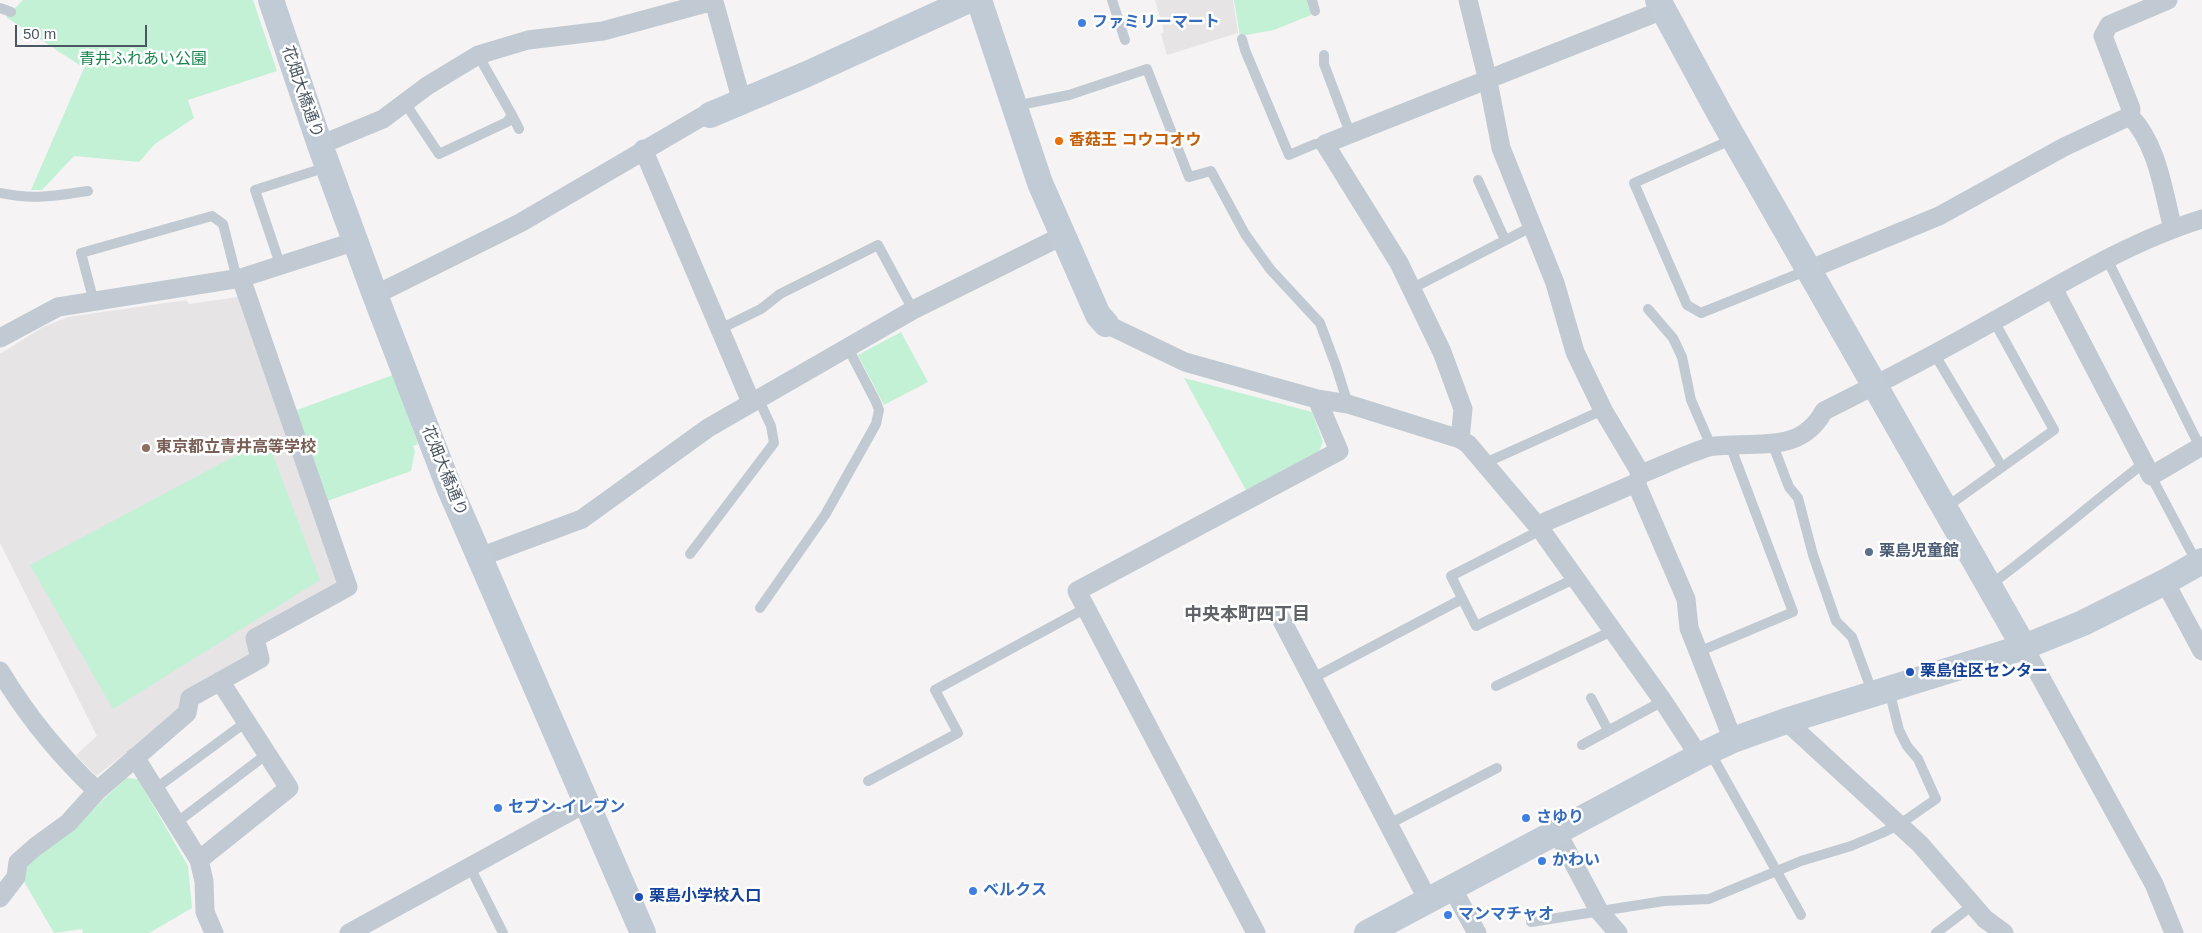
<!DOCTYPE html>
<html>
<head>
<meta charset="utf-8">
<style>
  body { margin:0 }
  #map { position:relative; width:2202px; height:933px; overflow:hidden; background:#f5f3f3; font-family:Arial,sans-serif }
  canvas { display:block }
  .scale { position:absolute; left:15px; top:25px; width:132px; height:22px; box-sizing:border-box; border:2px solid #4a5661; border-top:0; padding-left:6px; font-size:15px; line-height:18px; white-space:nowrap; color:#4a5661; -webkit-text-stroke:4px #fff; paint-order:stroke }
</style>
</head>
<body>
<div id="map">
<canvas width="2202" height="933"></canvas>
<div class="scale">50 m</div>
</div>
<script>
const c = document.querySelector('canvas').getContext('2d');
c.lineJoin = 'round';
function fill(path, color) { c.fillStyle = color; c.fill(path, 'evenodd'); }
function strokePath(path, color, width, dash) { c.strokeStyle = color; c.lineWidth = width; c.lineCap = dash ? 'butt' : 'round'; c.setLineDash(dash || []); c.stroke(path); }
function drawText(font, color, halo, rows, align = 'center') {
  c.font = font + ' Arial,"Noto Sans JP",sans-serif'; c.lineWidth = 5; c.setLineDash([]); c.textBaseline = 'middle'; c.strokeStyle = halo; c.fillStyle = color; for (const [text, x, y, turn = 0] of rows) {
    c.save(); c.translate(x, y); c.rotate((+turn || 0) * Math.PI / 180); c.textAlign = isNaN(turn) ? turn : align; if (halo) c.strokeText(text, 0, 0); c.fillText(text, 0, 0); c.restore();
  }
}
const education = new Path2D(`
  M1155,0H1233L1238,33L1167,55L1161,34L1164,32Z
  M238,297L341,585L246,634L253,651L252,656L96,776L76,755L97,736L0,543V354L43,327L68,317L186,300L189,304Z`);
const green = new Path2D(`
  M23,0H253L277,71L188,100L194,118L155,144L139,162L74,156L42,190H31L84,68L6,17Z
  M1234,0H1307L1311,15L1274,30L1240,36Z
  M901,332L928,382L884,405L858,355Z
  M393,375L418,444L413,446L415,451L411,471L327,501L294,411Z
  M1184,378L1312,412L1323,442L1319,451L1246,490Z
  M267,439L320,580L113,709L30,565Z
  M126,778L138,779L188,866L192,908L149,933H83L82,929L54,933L22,878V864L66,835Z`);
const lane = new Path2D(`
  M1112,0L1125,40
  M1312,0L1315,11
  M0,8L11,12
  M1242,39L1245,50L1289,155L1315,144H1325
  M1324,55V64L1350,133
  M405,103L439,154L507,122L512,115L478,55
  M1015,106L1069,95L1147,69L1189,177L1211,171L1245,234L1270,269L1320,323L1336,366L1348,404
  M512,115L519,129
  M1733,139L1634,183L1687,305L1701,313L1808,270
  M1478,180L1505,240
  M0,193C32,200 56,196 88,191
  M2107,259L2200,447
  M281,267L255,190L327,167
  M1411,289L1533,226
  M94,302L81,253L212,216L223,224L237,279
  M1648,309L1673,338L1682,357L1691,400L1711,446
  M720,329L761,309L780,294L878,245L913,310
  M1935,355L2002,467
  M1775,443L1776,453L1789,487L1798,498L1813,555L1836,621L1852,637L1873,694
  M1485,463L1603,410
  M2151,476L2197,563
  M1945,508L2054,430L1994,321
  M1541,530L1451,576L1476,626L1576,578
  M690,554L774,443L771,426L758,398
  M1990,585C2043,546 2092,503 2144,463
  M760,608L825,515L876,424L879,410L876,402L848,348
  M1698,652L1793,612L1730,445
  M1313,678L1462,599
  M1496,686L1612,631
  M1591,698L1608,730
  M1582,745L1663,701
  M1710,752L1801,915
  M868,781L958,733L935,690L1086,608
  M155,789L246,722
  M176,823L267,754
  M1389,824L1497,768
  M470,867L503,933
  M1531,922L1664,901L1709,899L1801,861L1851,846L1882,833L1900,824L1936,799L1918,759L1907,746L1899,730L1889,690
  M1936,933L1973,905`);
const street = new Path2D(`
  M1468,0L1488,81L1501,148L1555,283L1575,352L1603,410L1641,474
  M2130,116C2158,145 2163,191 2173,229
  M320,145L383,119L427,86L478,55L528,40L603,31L706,3L715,5L742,102
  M643,149L751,402
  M1808,270L1939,216L2064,147L2130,116L2131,109L2103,36L2109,25L2168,0
  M2053,288L2151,476L2202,446
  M375,295L520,223L703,116L710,115
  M1106,324L1185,362L1317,399L1348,404L1460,439L1468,444L1541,530L1663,701L1699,756
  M0,338L58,307L241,278L356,241
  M1460,439L1463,409L1442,352L1399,263L1325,144L1663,10
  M1636,483L1686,599L1689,628L1733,740
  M1541,530L1545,522L1636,483L1641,474C1664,465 1686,454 1709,447C1717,445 1725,446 1732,445C1770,443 1803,449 1824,411C1884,381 1943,350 2001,317C2064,282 2133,240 2202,219
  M480,557L582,519L708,428L913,310L1062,236
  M2165,582L2202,651
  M1278,613L1428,900
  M2024,647L2154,884L2174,933
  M0,671C27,716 59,755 97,791
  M1786,721L1920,844L1985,919L2004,933
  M135,757L199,860L204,881L205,912L214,933
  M1557,832L1599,911L1618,933
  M199,860L289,788L220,681
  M1452,888L1477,933
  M0,898L16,877L18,862L35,847L68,823L97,791L187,713L190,698L260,659L255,638L348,587L241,278
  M349,933L586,803
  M1256,933L1077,591L1339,451L1317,399`);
const secondary = new Path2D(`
  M271,0L320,145L375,295L449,487L643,933
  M979,0L1040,183L1098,315L1106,324
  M1658,0L1722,118L2024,647
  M710,115L807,74L969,0
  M1367,933L1699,756L1733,740L1786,721L2024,647L2083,623L2165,582L2202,561`);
const markers = [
  [1082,23,5,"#3f7fe0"],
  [1059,141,5,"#e8710a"],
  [146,448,5,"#8d6e63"],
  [1869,552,5,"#5c6f8a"],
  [1910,672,5,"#1a4fb4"],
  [498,808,5,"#3f7fe0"],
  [1526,818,5,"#3f7fe0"],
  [1542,861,5,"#3f7fe0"],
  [973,891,5,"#3f7fe0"],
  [639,897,5,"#1a4fb4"],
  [1448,915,5,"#3f7fe0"]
];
const shopNames = [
  ["ファミリーマート",1092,23],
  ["セブン-イレブン",508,808],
  ["さゆり",1536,818],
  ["かわい",1552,861],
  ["ベルクス",983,891],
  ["マンマチャオ",1458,915]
];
const parkNames = [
  ["青井ふれあい公園",143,60]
];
const streetNames = [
  ["花畑大橋通り",302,92,71],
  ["花畑大橋通り",444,471,68]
];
const foodNames = [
  ["香菇王 コウコオウ",1069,141]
];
const educationNames = [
  ["東京都立青井高等学校",156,448]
];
const serviceNames = [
  ["栗島児童館",1879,552]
];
const transitNames = [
  ["栗島住区センター",1920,672],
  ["栗島小学校入口",649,897]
];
const neighbourhoodNames = [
  ["中央本町四丁目",1247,615]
];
fill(education, '#e6e4e5');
fill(green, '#c3f1d5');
strokePath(lane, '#c1cad2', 10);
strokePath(street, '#c1cad2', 19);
strokePath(secondary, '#c1cbd6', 26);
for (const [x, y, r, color] of markers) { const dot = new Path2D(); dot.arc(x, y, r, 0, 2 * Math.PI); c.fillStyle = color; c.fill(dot); strokePath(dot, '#fff', 2); }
drawText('bold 16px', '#366cbe', '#fff', shopNames, 'left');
drawText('16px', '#17864f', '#fff', parkNames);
drawText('16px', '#4a5661', '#fff', streetNames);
drawText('bold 16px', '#c56008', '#fff', foodNames, 'left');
drawText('bold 16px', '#785e54', '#fff', educationNames, 'left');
drawText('bold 16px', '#4e5e75', '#fff', serviceNames, 'left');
drawText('bold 16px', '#164399', '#fff', transitNames, 'left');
drawText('bold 18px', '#5f6368', '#fff', neighbourhoodNames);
</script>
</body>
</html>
